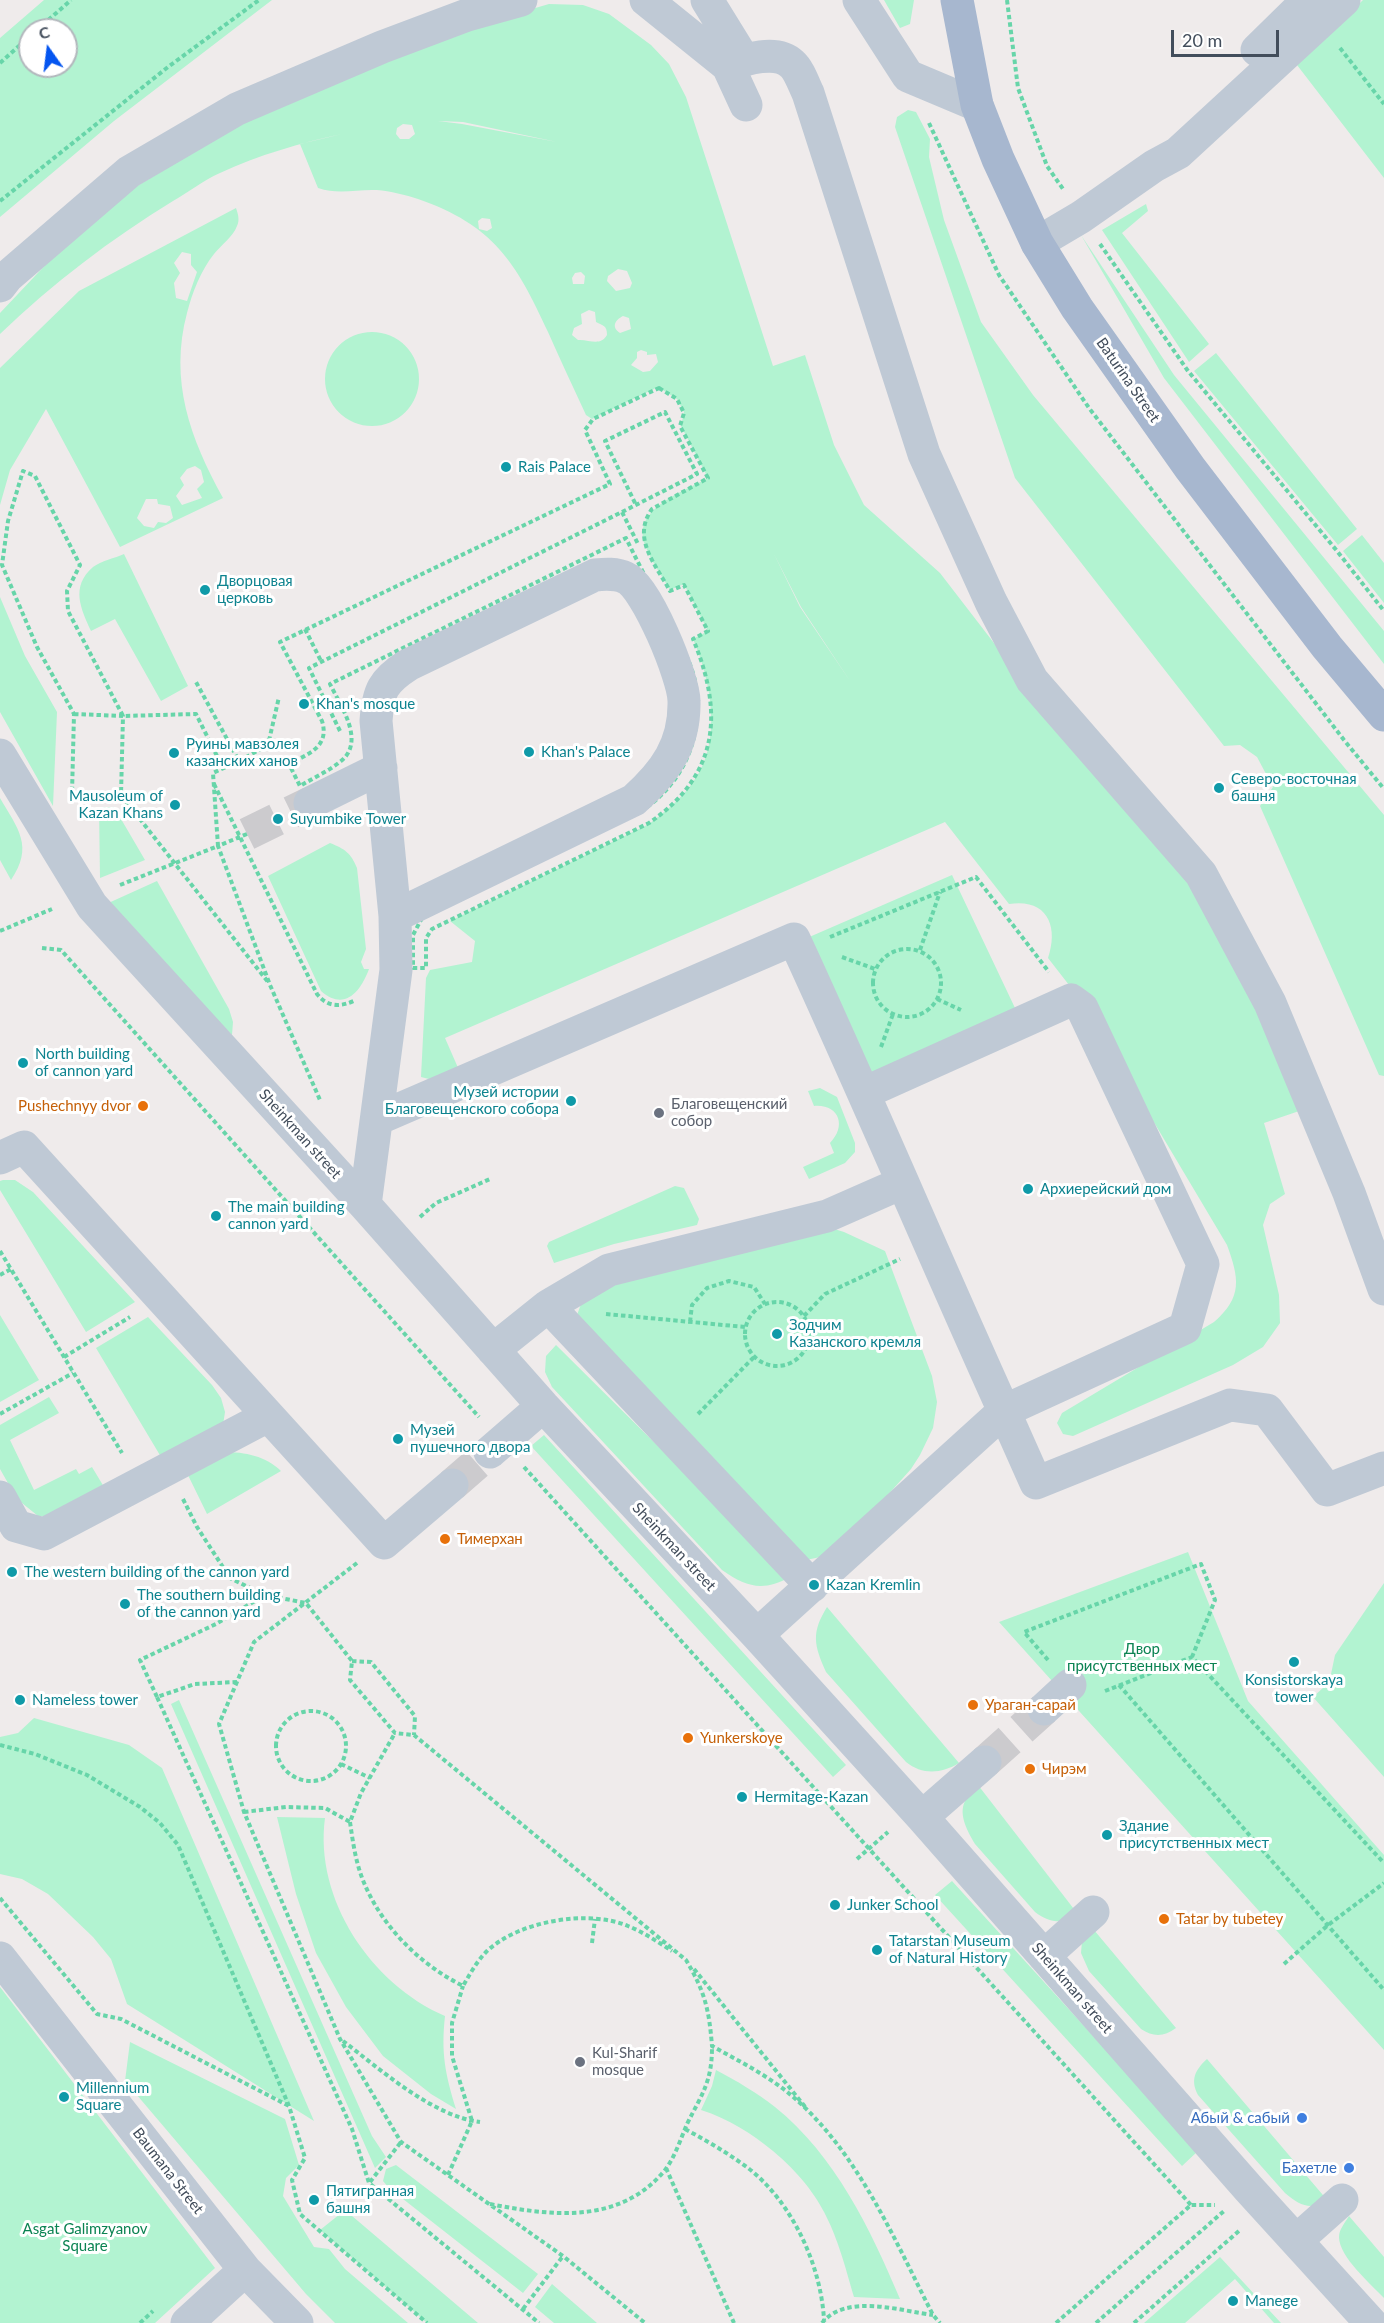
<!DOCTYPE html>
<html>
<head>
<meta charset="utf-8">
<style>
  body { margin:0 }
  #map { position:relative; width:1384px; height:2323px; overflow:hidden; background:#efebeb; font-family:Lato,sans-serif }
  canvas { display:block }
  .north { position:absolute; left:18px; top:18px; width:60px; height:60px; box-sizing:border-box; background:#fff; border:2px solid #b3b8bd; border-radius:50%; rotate:346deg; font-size:16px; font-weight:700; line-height:24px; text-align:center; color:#424d5b }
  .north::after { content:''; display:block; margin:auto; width:21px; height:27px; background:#0455f0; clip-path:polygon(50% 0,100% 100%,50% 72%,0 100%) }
  .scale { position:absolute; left:1171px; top:30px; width:108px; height:27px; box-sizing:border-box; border:3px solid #424d5b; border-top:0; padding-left:8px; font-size:18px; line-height:21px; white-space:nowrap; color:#424d5b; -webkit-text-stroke:4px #fff; paint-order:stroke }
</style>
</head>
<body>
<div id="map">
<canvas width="1384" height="2323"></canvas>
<div class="north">С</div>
<div class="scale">20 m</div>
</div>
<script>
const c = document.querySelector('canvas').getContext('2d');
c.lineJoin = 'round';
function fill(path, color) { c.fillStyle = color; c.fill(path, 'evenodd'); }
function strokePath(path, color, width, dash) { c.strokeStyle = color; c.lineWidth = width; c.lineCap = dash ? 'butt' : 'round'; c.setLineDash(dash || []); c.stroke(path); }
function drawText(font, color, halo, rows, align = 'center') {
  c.font = font + ' Lato,sans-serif'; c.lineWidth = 6; c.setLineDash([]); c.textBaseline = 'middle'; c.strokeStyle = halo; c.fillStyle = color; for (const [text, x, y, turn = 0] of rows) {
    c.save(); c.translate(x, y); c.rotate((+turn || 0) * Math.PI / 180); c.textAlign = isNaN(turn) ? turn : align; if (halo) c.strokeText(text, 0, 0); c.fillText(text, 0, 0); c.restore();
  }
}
const green = new Path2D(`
  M44,0H272L114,121L0,217V38ZM30,30H66V66H30Z
  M884,0H914L910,24L900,28Z
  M1363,0H1384V178L1297,65Z
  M549,4L583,5L609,14L651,45L669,64L686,97L773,366L805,355L834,445L864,505L940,573L1081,756L1146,825L1249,966L1308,1108L1264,1123L1285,1194L1270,1204L1263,1225L1279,1295L1280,1323L1263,1347L1233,1365L1073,1436L1063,1434L1057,1423L1062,1413L1214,1322C1243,1297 1239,1278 1227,1245L1083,1003L1048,958C1059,926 1047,898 1009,904L945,822L445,1038L459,1070L433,1080L421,1077L426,978L430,970L472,962L475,941L450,921L649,824C666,811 681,799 693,782C723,742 711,681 693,639L708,631L684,584L670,590C662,576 651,561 645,545C631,509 683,492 708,478L681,426L684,412L677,399L658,387L592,419L586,415C573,387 560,359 548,332C516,262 493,225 418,199C406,195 390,191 377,190C357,189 339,195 318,188L300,144L342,134C300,143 259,155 220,173C204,180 189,192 173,201C111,239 53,283 0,334V313L52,258L137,186L266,109L474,26ZM438,121L463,122L557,142L462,124ZM403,124L412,125L415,134L409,139H400L396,134L397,128ZM482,218L490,219L492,228L487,231L479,229L478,221ZM618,269L627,271L632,283L630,288L616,291L607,281L608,276ZM581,272L585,276L584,284H573L572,278L575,273ZM589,310L595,312L596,322C603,326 607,325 607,335C600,347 589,339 578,340L572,335L574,328L582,324L581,314ZM623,316L629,318L631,329L620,333C611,327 615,320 623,316ZM641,350L647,352V355L656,354L658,362L650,371L643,372L631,365L637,358V352ZM774,554L801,607L850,681L800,607Z
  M908,110L916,112L930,139L929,157L944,220L981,322L1033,395L1384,815V1076L1379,1075L1260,806L1273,787L1257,757L1240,745L1224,746L1015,478L895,127L897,117Z
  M1146,204L1148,211L1122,233L1209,344L1189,362L1102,230Z
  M236,208C238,214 240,220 237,226C233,237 221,245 214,254C201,270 192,293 187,313C169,381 190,438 223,498L120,547L46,409L10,470L0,505V368L79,291ZM182,252L191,254V265L197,272L187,301L176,298L174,283L180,273L174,263ZM195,466L201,470L204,482L197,489L202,498L182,505L176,496L184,485L180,478L187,469ZM146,499H157L158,504L170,506L173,518L166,523L158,522L154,528L144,526L137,518Z
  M1081,235L1174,375L1384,631V664L1164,378Z
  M325 379a47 47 0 1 1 94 0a47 47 0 1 1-94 0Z
  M1216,353L1357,529L1338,545L1194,371Z
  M1362,535L1384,563V603L1343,551Z
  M124,554L188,686L161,701L115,619L91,631C81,609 70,587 93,567C101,561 115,558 124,554Z
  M0,597L25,656L57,712L53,806L0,712Z
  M0,798C18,829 34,846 11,880L0,860Z
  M99,807H114L145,860L100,878Z
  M330,843C345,849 351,853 357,868L366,949L361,962L364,969H369C361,991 345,1012 321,991L268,876Z
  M952,875L1015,1008L873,1076L807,938Z
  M157,881L229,1009L233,1022L232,1035L104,905Z
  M820,1088L837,1097L855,1143V1152L845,1163L809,1179L803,1167L834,1153L830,1143C847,1126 839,1104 814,1106L808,1091Z
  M3,1180H15L33,1192L135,1302L86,1332L0,1190V1181Z
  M675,1186L684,1188L699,1219L697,1225L614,1244L554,1263L547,1246L549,1242Z
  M831,1228L844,1232L885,1251L932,1376L937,1402L933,1428L920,1455L911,1469L835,1554L806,1560L577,1315L581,1304L619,1278Z
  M0,1315L39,1380L0,1402Z
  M148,1317L212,1385L221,1398L225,1412L223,1425L164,1462L96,1348Z
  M556,1345L790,1577C763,1592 746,1587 722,1570L552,1387L545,1372L546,1356Z
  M49,1397L59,1413L10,1440L34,1490L76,1469L79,1474L92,1467L107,1492L53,1517L38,1516L17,1499L0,1469V1425Z
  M544,1435L846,1765L833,1777L531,1446Z
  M224,1452C245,1452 266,1456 281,1471L207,1514L186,1471Z
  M1188,1552L1248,1701L1384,1855V2050L999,1622Z
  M1384,1583V1777L1313,1697L1324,1687L1331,1674L1335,1655Z
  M827,1607L959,1763C941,1774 922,1775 906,1762L826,1672C814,1645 811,1633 827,1607Z
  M179,1700L372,2136L386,2157L375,2168L171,1704Z
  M34,1718L129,1745L162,1768L314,2121L127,2004L111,1959L93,1937L48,1894L22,1879L0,1874V1737L18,1733Z
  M978,1785L1077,1913C1062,1924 1051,1924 1035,1912L975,1844C968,1832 958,1815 965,1801C967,1795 974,1789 978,1785Z
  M277,1817L325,1818C314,1899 371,1984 445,2016C441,2053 445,2073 456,2109L431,2094L383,2056L346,2007L316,1953L296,1894Z
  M952,1881L1198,2151L1182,2166L935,1895Z
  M1094,1930L1176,2028C1164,2037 1153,2037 1141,2029L1089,1971L1081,1953L1082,1941Z
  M0,1987L215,2268L155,2323H0Z
  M130,2042L285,2119L299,2165L286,2178L283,2196L314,2247L329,2249L345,2269L408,2323H335L306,2294L125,2081Z
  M1207,2059L1328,2201C1310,2211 1299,2205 1285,2193L1198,2095C1190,2080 1195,2070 1207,2059Z
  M716,2070C737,2081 757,2093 775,2107C835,2155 871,2230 900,2299L854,2297C836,2233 826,2196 773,2151C751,2133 729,2119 701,2110L712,2086Z
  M396,2165L538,2274L523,2293L389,2188L383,2181L386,2169Z
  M345,2210L478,2323H427L320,2230Z
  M1349,2216L1384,2257V2298C1371,2284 1339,2257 1339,2237C1339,2229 1345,2223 1349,2216Z
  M1220,2257L1281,2323H1274L1235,2279L1185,2323H1144Z
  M552,2284L597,2323H554L535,2307Z`);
const minorTunnel = new Path2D(`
  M247,834L310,803
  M452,1485L490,1452
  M985,1762L1044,1709`);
const path = new Path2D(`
  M1007,0L1018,88L1047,166L1063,189
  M37,30L71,0
  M1340,48L1384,104
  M0,63L30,36
  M929,123L999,275L1089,408L1344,740L1384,789
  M0,201L168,67L259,0
  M1100,244L1188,371L1337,551L1384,611
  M659,388L677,399L684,413L680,426L708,478L652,509C631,538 656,565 670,591L684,585L708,631L693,639C724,713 719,775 649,823L432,929L426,938V968H413V935L422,918L643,810C684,782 703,737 696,687C693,664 680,644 670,624C655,595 640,567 626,538L330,684C340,705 366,741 341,761C329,771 313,778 300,786L289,764C308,754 330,747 322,721L280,642L610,484L585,430L593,419Z
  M622,512L697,474L665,412L605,441L636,505
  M305,629L321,661
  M74,714L123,716L121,795L72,794L74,714L37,647L2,565L8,521L23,471L35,476L80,565L67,591L68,611L123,716L196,714L223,768
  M340,731L309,668L622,512L638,544
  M239,761L268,745L279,697
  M214,784L317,994C328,1008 341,1007 356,1000
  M121,795L268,982
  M247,834L218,846L270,985L320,1100
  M120,885L218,846L213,773L239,761L196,682
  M0,931L52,909
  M830,937L976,877L1049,972
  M42,948L61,950L479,1417
  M873 983a34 34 0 1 1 68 0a34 34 0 1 1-68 0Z
  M920,950L940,892
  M842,957L875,969
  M937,999L961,1010
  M881,1047L893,1014
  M420,1217L436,1203L490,1179
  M0,1251L122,1453
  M0,1275L11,1269
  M745 1334a32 32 0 1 1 64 0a32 32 0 1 1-64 0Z
  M606,1314L745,1327
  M804,1316L825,1294L900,1259
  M690,1322L692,1305L707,1288L729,1281L754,1287L765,1304
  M64,1357L130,1317
  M0,1414L73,1373
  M698,1414L754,1357
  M524,1467L1191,2205
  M183,1499L197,1527L230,1578L264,1595
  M357,1563L254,1642L219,1724L244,1812L340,2039L401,2142L563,2256L645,2323
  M1048,1660L1024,1632L1201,1564L1215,1600L1192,1657
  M352,1661L371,1662L415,1716L414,1735
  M237,1682L195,1684L157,1697L352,2129L369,2183L539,2323
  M1119,1685L1384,1990
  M1105,1691L1192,1657L1384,1863
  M157,1697L140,1660L216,1624L265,1595L306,1603L352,1661L350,1680L395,1733L414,1735L686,1960C705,1992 709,2009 712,2046C737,2060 763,2073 786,2091C856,2147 893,2237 933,2315L940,2323
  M276 1746a35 35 0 1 1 70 0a35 35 0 1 1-70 0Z
  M0,1745L35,1754L87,1775L140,1807L160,1823L178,1845L289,2106L305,2158L292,2180L300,2214L427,2323
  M341,1764L370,1778
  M244,1812L286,1807L325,1808L350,1822L361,1793L395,1733
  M350,1822C353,1843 356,1865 365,1885C384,1929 421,1965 463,1986C470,1974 477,1961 487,1951C519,1921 588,1909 628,1926C643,1932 658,1942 672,1951
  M857,1859L888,1832
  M0,1898L97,2014L121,2019L289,2106
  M592,1943L595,1919
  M1284,1964L1328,1925L1384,1883
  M694,1969L806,2108
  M343,2041C380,2069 432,2116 480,2122
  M685,2129C707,2141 728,2153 748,2168C792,2202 821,2265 824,2320
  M666,2168L734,2323
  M448,2175L472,2121L452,2056V2023L463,1986
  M370,2182L401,2142
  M490,2204C551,2216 620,2225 665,2170C675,2157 681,2138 687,2124C702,2094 712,2082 712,2047
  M523,2309L563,2256
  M140,2323L153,2311
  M822,2323C846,2293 901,2311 933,2315
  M1056,2323L1191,2205H1215
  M1096,2323L1224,2211
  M1134,2323L1240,2230`);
const minor = new Path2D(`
  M646,0L728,66L746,105
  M707,0L744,60
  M859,0L908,76L977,105
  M1257,50L1308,0
  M728,66C745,59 777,49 792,64C799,70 804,85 808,93L924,454L991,602L1032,680L1201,874L1270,1003L1349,1193L1384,1289
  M1037,243L1081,217L1154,166L1178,153L1344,0
  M0,286L7,277L129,172L237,109L382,47L467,15L521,0
  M0,755L92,906L365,1205L543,1406L757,1635L922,1817L1249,2189L1371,2323
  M310,803L381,768
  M864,1093L1071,1000L1082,1008L1203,1264L1185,1328L1004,1411L1036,1483L1230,1405L1267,1410L1327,1490L1384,1468
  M377,1119L794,939C866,1095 933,1254 1004,1411L757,1635
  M0,1158L24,1147L384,1543L452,1485
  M365,1205L396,970L395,916L376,721C378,691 383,681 408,665L595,575C605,574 616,573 626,578C646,586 684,678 684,701C685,745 665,772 634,800L395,916
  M548,1306L812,1586
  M493,1350L548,1306L609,1270L827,1216L902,1183
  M490,1452L543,1406
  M0,1497L16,1526L44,1534L268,1416
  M1044,1709L1070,1685
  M922,1817L985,1762
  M1044,1956L1093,1912
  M0,1958L245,2270L297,2323
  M1297,2240L1342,2200
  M187,2323L245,2270`);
const major = new Path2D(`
  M957,0L977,105L998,159L1037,243L1077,308L1190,468L1327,647L1384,715`);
const markers = [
  [506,467,6,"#0f9aa8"],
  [205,590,6,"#0f9aa8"],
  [304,704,6,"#0f9aa8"],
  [529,752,6,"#0f9aa8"],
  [174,753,6,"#0f9aa8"],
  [1219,788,6,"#0f9aa8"],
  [175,805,6,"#0f9aa8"],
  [278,819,6,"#0f9aa8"],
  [23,1063,6,"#0f9aa8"],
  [571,1101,6,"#0f9aa8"],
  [143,1106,6,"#e8710a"],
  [659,1113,6,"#6b7280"],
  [1028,1189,6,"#0f9aa8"],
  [216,1216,6,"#0f9aa8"],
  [777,1334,6,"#0f9aa8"],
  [398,1439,6,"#0f9aa8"],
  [445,1539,6,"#e8710a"],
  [12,1572,6,"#0f9aa8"],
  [814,1585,6,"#0f9aa8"],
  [125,1604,6,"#0f9aa8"],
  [1294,1662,6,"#0f9aa8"],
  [20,1700,6,"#0f9aa8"],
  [973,1705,6,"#e8710a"],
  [688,1738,6,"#e8710a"],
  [1030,1769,6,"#e8710a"],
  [742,1797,6,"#0f9aa8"],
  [1107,1835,6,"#0f9aa8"],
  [835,1905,6,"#0f9aa8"],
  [1164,1919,6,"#e8710a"],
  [877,1950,6,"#0f9aa8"],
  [580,2062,6,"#6b7280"],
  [64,2097,6,"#0f9aa8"],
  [1302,2118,6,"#3f7fe0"],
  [1349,2168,6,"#3f7fe0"],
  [314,2200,6,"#0f9aa8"],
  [1233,2301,6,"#0f9aa8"]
];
const streetNames = [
  ["Baturina Street",1128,380,55],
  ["Sheinkman street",300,1134,48],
  ["Sheinkman street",674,1547,47],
  ["Sheinkman street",1072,1988,49],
  ["Baumana Street",168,2171,52]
];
const cultureNames = [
  ["Rais Palace",518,467],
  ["Дворцовая",217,581],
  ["церковь",217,598],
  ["Khan's mosque",316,704],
  ["Руины мавзолея",186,744],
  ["казанских ханов",186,761],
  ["Khan's Palace",541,752],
  ["Северо-восточная",1231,779],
  ["башня",1231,796],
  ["Mausoleum of",163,796,"right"],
  ["Kazan Khans",163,813,"right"],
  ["Suyumbike Tower",290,819],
  ["North building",35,1054],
  ["of cannon yard",35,1071],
  ["Музей истории",559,1092,"right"],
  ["Благовещенского собора",559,1109,"right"],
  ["Архиерейский дом",1040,1189],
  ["The main building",228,1207],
  ["cannon yard",228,1224],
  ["Зодчим",789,1325],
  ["Казанского кремля",789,1342],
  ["Музей",410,1430],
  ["пушечного двора",410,1447],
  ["The western building of the cannon yard",24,1572],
  ["Kazan Kremlin",826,1585],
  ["The southern building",137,1595],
  ["of the cannon yard",137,1612],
  ["Konsistorskaya",1294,1680,"center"],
  ["tower",1294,1697,"center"],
  ["Nameless tower",32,1700],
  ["Hermitage-Kazan",754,1797],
  ["Здание",1119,1826],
  ["присутственных мест",1119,1843],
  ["Junker School",847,1905],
  ["Tatarstan Museum",889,1941],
  ["of Natural History",889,1958],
  ["Millennium",76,2088],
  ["Square",76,2105],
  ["Пятигранная",326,2191],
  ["башня",326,2208],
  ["Manege",1245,2301]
];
const worshipNames = [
  ["Благовещенский",671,1104],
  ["собор",671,1121],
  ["Kul-Sharif",592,2053],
  ["mosque",592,2070]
];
const foodNames = [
  ["Pushechnyy dvor",131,1106,"right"],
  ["Тимерхан",457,1539],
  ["Ураган-сарай",985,1705],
  ["Yunkerskoye",700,1738],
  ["Чирэм",1042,1769],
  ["Tatar by tubetey",1176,1919]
];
const parkNames = [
  ["Двор",1142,1649],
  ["присутственных мест",1142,1666],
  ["Asgat Galimzyanov",85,2229],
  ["Square",85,2246]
];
const shopNames = [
  ["Абый & сабый",1290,2118],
  ["Бахетле",1337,2168]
];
fill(green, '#b2f3d1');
strokePath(minorTunnel, '#cccbce', 33, [33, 16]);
strokePath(path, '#67d5a9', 4, [4.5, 3]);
strokePath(minor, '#bfc9d5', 33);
strokePath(major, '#a7b7cf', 33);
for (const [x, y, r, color] of markers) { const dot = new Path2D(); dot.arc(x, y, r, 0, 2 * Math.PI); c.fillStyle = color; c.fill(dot); strokePath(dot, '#fff', 2); }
drawText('15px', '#424d5b', '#fff', streetNames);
drawText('15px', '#0d838f', '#fff', cultureNames, 'left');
drawText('15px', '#5b616d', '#fff', worshipNames, 'left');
drawText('15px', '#c56008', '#fff', foodNames, 'left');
drawText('15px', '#0b8352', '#fff', parkNames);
drawText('15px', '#366cbe', '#fff', shopNames, 'right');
</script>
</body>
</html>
